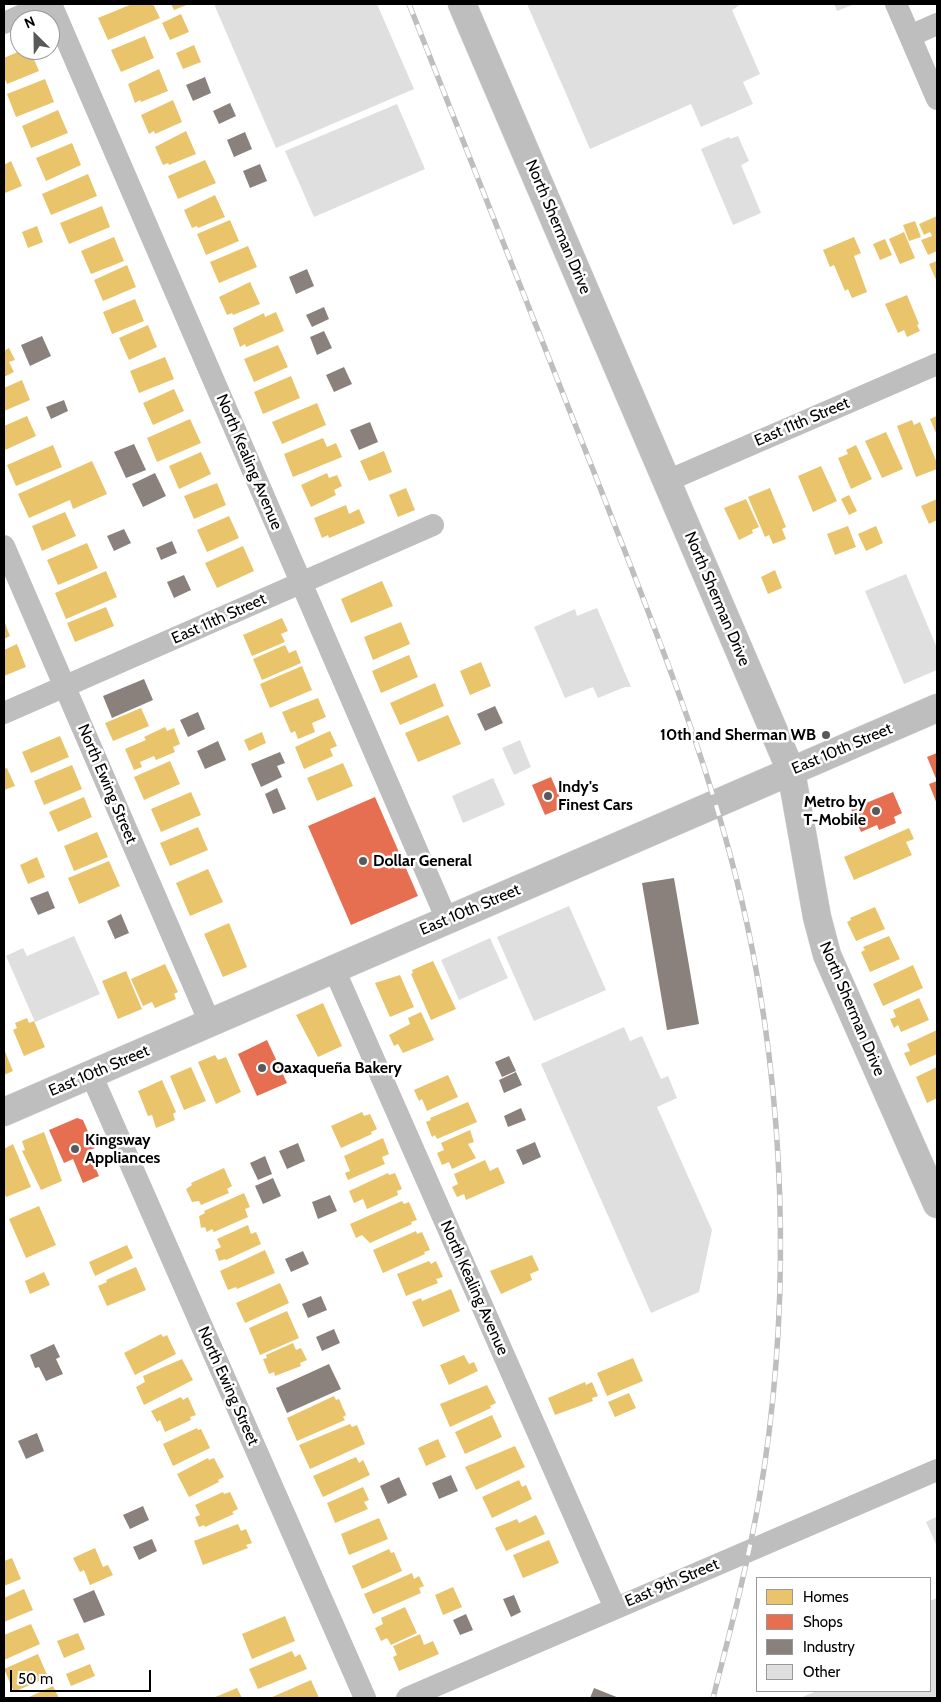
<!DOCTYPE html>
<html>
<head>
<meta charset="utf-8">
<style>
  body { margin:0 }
  #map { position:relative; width:941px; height:1702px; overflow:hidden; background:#fff; font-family:Cabin,sans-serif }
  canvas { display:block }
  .frame { position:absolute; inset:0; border:5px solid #000; pointer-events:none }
  .legend { position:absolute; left:756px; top:1577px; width:175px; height:115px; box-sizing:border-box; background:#fff; border:1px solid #999; margin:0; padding:6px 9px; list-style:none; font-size:15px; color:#000 }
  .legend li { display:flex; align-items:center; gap:10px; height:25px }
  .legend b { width:25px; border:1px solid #999 }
  .north { position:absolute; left:10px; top:10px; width:50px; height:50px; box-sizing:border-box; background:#fff; border:1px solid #999; border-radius:50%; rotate:337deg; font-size:14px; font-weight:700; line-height:20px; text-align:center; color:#000 }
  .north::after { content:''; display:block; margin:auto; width:18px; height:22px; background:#595959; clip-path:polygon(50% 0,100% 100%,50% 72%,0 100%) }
  .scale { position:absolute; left:10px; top:1670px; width:141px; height:22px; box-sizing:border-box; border:2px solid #000; border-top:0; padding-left:6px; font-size:15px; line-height:18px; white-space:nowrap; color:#000; -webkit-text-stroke:4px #fff; paint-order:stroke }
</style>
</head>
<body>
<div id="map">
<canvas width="941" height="1702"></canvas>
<div class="frame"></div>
<ul class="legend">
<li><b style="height:14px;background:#e9c46a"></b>Homes</li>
<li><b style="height:14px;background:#e76f51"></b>Shops</li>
<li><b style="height:14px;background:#8a817c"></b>Industry</li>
<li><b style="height:14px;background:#dfdfdf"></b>Other</li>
</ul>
<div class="north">N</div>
<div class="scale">50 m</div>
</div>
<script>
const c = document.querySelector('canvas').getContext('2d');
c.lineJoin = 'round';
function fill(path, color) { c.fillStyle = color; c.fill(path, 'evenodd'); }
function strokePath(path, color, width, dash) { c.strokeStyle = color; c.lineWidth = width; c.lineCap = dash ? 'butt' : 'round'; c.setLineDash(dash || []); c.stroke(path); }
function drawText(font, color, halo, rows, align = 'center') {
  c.font = font + ' Cabin,sans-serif'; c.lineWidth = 5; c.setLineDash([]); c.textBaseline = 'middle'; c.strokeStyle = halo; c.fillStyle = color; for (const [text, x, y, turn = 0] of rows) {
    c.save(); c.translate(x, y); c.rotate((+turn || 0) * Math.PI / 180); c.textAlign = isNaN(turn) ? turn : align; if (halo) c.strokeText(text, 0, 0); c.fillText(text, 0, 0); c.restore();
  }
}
const homes = new Path2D(`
  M132,4H153L160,18L108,40L98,18Z
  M171,4H189L174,10Z
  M181,14L189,32L170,40L162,23Z
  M145,36L154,58L121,72L111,50Z
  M194,45L201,62L183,69L176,53Z
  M22,50H30L39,71L7,84L4,77V58Z
  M159,69L168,91L141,102L140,100L135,103L128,84Z
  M45,79L54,102L16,117L7,94Z
  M173,100L182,122L155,134L154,131L149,134L141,115Z
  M58,110L68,133L31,148L22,126Z
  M186,131L196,154L169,165L168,163L163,165L155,147Z
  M72,143L81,165L46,181L36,158Z
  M205,160L216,183L178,199L168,176Z
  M11,161L22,186L5,193L4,165Z
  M88,174L97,196L51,215L42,194Z
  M215,195L225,217L198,228L197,226L192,228L184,210Z
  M102,206L110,227L69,244L60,223Z
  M937,216V251L928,255L921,240L932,236L930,232L924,235L919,224Z
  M230,220L239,241L206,255L197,234Z
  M915,221L921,237L909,241L903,225Z
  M37,226L43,242L28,248L22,232Z
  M904,232L915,258L900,264L889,239Z
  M114,237L124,261L91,274L81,251Z
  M854,237L861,253L854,256L867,292L852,298L848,289L845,291L834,265L830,267L823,250Z
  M885,239L892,255L880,260L873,244Z
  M248,246L257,267L219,283L210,262Z
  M937,261V282L929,264Z
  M127,265L136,287L103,301L94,280Z
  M250,282L260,304L233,315L232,313L227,315L219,297Z
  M907,295L919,324L917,325L920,331L907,337L904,330L898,333L885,304Z
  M135,299L144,321L112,334L103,312Z
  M276,312L284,331L246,347L245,344L240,347L233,328L264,313L265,317Z
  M148,325L157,347L129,360L119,338Z
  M278,345L288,367L254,382L244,359Z
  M9,348L15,360L9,362L14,372L4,377V351Z
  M165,357L174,379L139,393L130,371Z
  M291,376L300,398L263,414L254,392Z
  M22,380L30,400L4,411V388Z
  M174,389L184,411L153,425L143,403Z
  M317,403L326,425L282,444L272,422Z
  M27,416L36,436L5,450L4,426Z
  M937,416V435L930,419Z
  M190,419L201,443L157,462L147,438Z
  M912,420L914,425L920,422L937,463V469L916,477L897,426Z
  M886,432L903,469L882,478L865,441Z
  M323,438L327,447L336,443L342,457L293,477L284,454Z
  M53,445L62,467L16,486L7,465Z
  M856,445L872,479L851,489L838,458L848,454L846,450Z
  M384,451L392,472L369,481L360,461Z
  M201,452L211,474L179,489L169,466Z
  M92,461L107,494L73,509L70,500L29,518L18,494Z
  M821,466L837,501L813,512L798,476Z
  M327,473L329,478L337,475L342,486L334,490L336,495L311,507L301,485Z
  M217,483L226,505L194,519L184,496Z
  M406,488L415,510L398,517L389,495Z
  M770,488L786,527L782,529L786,539L773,544L769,535L765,537L748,497Z
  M849,495L857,511L849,515L841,499Z
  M746,499L759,527L752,530L753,533L739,540L724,508Z
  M937,499V520L929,524L921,506Z
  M346,505L349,514L359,509L365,523L329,538L328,535L322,538L314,518Z
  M65,512L76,536L42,551L32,526Z
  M229,516L239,538L207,552L197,530Z
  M848,526L856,547L835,555L827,534Z
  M876,526L883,543L866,551L858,534Z
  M87,543L98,568L58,585L47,560Z
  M243,546L254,571L217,588L205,563Z
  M775,570L782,588L768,594L761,577Z
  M106,571L117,597L66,619L55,593Z
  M382,581L393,606L351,623L341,599Z
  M106,607L114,626L75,642L67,623Z
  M282,618L288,631L281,634L285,642L252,656L243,635Z
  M4,621L10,636L4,639Z
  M401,622L410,644L373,660L364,637Z
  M17,644L26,667L4,676V650Z
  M285,645L289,653L296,650L301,663L262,680L253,659Z
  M409,655L418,677L381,693L372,671Z
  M481,662L491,686L470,695L460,671Z
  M302,666L312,690L270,708L260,684Z
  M435,683L444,706L400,725L390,703Z
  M318,698L326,717L312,723L315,732L298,739L295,731L291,733L282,712Z
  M141,708L149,726L113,741L105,723Z
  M448,715L461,744L418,762L405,733Z
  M165,727L167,731L174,728L180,744L173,747L175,752L156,760L154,756L140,762L142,767L134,770L125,749L146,740L144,737Z
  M330,731L337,746L330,749L333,756L304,769L295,747Z
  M262,732L266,743L249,751L244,740Z
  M60,736L69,757L31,773L22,752Z
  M170,761L180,784L144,800L134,777Z
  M343,763L353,786L317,801L307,778Z
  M72,765L82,789L44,805L34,781Z
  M7,768L15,786L4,790V769Z
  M191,792L201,815L161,832L151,809Z
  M84,797L92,817L58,832L49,812Z
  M198,827L208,850L170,866L160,843Z
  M909,828L914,839L906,842L912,855L854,880L844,857Z
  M97,832L108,857L74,871L64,846Z
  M37,857L45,877L28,884L20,865Z
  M109,861L120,886L79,904L68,878Z
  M208,869L223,902L190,916L176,883Z
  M875,907L885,929L856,941L847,922L851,920L850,918Z
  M229,923L247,967L223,977L204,934Z
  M889,936L900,959L870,972L861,952L865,950L863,947Z
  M433,961L456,1009L431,1020L411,974L413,973L412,970Z
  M165,964L178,992L174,994L176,999L155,1008L152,1002L143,1006L131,979Z
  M913,965L923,988L883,1006L873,984Z
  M126,971L142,1009L118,1019L102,981Z
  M400,975L414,1007L390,1017L375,983Z
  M919,998L929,1020L901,1032L898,1025L894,1028L890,1019L896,1017L893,1010Z
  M323,1003L342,1046L318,1057L296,1015Z
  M421,1012L434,1040L403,1053L398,1044L394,1046L389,1035L410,1024L408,1018Z
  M27,1018L29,1023L34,1021L45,1047L24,1056L13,1030L17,1028L15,1023Z
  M937,1030V1054L910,1066L904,1053L910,1051L907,1044Z
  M4,1049L13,1071L4,1075Z
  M215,1055L218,1060L226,1057L241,1092L216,1104L198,1062Z
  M191,1067L206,1101L184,1110L170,1076Z
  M937,1067V1098L927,1103L916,1077Z
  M448,1075L458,1097L427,1111L422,1099L419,1101L414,1090Z
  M162,1080L176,1112L173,1114L175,1120L156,1128L152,1115L148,1116L138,1091Z
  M468,1102L477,1122L437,1139L435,1135L432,1137L426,1122L431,1120L430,1118Z
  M362,1112L364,1116L370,1114L377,1129L371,1132L372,1134L341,1148L331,1126Z
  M470,1130L474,1142L468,1144L476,1158L452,1169L449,1162L442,1165L437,1153L444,1150L441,1143Z
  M44,1132L62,1181L41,1190L22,1151L25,1150L22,1141Z
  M383,1138L389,1154L382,1157L385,1164L348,1180L345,1173L350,1171L344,1156Z
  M13,1144L31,1187L6,1197L4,1192V1149Z
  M485,1160L490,1171L498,1167L505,1183L466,1200L464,1194L457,1197L452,1187L458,1184L454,1174Z
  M224,1168L232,1186L227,1189L229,1193L201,1205L199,1201L192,1202L186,1189L192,1185L191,1183Z
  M388,1173L389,1175L395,1173L402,1189L397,1191L398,1195L367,1209L363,1199L354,1203L349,1191Z
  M244,1193L250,1207L245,1209L248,1217L214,1232L212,1229L207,1232L205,1227L201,1228L199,1216L205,1213L204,1211Z
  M402,1201L404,1204L409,1202L417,1220L411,1222L412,1224L370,1243L362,1235L356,1238L350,1224Z
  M39,1206L56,1245L26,1258L9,1219Z
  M248,1225L251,1234L256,1232L261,1244L226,1260L225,1259L219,1261L215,1250L221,1247L217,1239Z
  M416,1231L417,1234L422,1232L430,1250L424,1252L425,1254L383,1273L373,1250Z
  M127,1245L133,1258L95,1276L89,1262Z
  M265,1250L275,1273L237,1289L236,1287L228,1290L220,1271Z
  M532,1255L539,1270L530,1274L532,1280L501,1294L490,1271Z
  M429,1261L431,1264L436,1261L443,1277L436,1279L438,1283L406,1296L397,1274Z
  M136,1267L146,1290L107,1306L98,1286L107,1282L106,1280Z
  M44,1272L50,1285L30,1294L25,1281Z
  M280,1283L289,1303L245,1323L236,1303Z
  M451,1289L460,1311L423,1327L412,1302L421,1298L422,1301Z
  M287,1311L299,1338L260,1355L249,1328Z
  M161,1334L163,1337L167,1335L176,1354L135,1375L124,1353Z
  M293,1343L296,1350L301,1348L307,1360L300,1363L301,1366L275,1376L274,1372L269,1374L263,1359L267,1358L266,1355Z
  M464,1355L469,1364L474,1362L478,1371L449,1385L440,1365Z
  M633,1358L643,1381L607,1396L597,1373Z
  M182,1359L193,1380L144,1405L136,1387L145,1382L143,1376Z
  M585,1382L586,1385L592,1382L598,1396L592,1398L593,1401L555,1415L548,1398Z
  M487,1385L496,1403L490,1406L491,1408L450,1427L440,1404Z
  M629,1393L636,1408L615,1417L608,1402Z
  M334,1396L336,1400L339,1399L346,1415L343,1417L345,1420L297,1441L287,1418Z
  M181,1397L183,1400L188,1397L196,1415L190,1417L191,1420L165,1432L160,1420L157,1422L151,1411Z
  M492,1415L502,1437L465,1454L455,1432Z
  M350,1424L352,1427L357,1425L365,1444L310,1469L299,1445Z
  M197,1428L198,1430L201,1429L210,1448L173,1466L163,1444Z
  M438,1439L446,1457L426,1466L418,1448Z
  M515,1446L525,1467L476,1490L465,1467Z
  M356,1457L359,1463L363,1460L370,1475L323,1497L313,1476Z
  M208,1458L209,1460L214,1458L224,1477L218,1480L219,1482L189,1497L177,1474Z
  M519,1480L522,1487L526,1485L532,1499L492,1518L482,1497Z
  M363,1487L369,1500L364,1502L368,1509L335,1523L327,1503Z
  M223,1492L224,1494L230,1492L238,1509L232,1512L234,1514L205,1527L204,1525L199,1527L195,1517L200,1515L195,1505Z
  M536,1515L545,1534L506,1551L495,1528L517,1519L519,1523Z
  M379,1518L388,1539L349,1555L341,1534Z
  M238,1524L241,1531L246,1529L252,1543L246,1545L248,1548L203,1565L194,1541Z
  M549,1540L559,1563L523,1578L513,1555Z
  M95,1548L103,1567L108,1565L113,1575L90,1585L84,1570L80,1572L73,1558Z
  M389,1549L391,1553L394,1552L402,1571L362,1589L352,1566Z
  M12,1558L21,1579L4,1586V1561Z
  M412,1573L414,1579L419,1576L424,1586L419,1588L421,1593L373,1614L364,1594Z
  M453,1587L462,1607L443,1615L435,1595Z
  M24,1589L33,1610L4,1622V1598Z
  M405,1607L417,1633L391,1645L387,1638L381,1641L375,1628L383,1624L381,1618Z
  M285,1616L295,1641L252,1659L242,1634Z
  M31,1624L40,1644L4,1660V1635Z
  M78,1633L85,1649L64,1658L57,1641Z
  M420,1634L424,1645L433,1641L439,1654L399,1671L393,1657L397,1655L393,1646Z
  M292,1651L295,1657L300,1654L307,1669L258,1689L249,1669Z
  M38,1654L48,1677L14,1692L4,1669Z
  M90,1664L95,1676L71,1686L66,1674Z
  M311,1680L319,1698H270Z
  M53,1686L59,1698H27Z
  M237,1688L242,1698H213Z`);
const shops = new Path2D(`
  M937,753V804L929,784L937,781L927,757Z
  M551,777L564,807L545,815L532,785Z
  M893,792L902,813L894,817L896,823L879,830L877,825L861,832L851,809Z
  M375,797L418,896L351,925L308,826Z
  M267,1040L287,1083L257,1096L238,1054Z
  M77,1118L83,1120L95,1148L88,1151L99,1176L83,1183L73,1159L64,1163L49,1130Z`);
const industry = new Path2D(`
  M205,77L211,93L193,101L186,85Z
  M230,103L236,116L219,124L213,111Z
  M245,132L252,149L234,157L227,140Z
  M260,164L267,181L250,188L243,171Z
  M307,269L314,286L296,294L289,277Z
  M324,307L329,319L312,327L306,315Z
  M324,331L332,348L317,355L310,337Z
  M42,336L51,356L30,366L21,345Z
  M344,367L352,384L334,392L326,375Z
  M64,400L68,411L51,419L46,407Z
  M370,422L378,442L359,450L350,430Z
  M134,444L146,470L126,478L114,452Z
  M155,473L166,496L143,507L132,484Z
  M124,529L131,543L114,551L107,536Z
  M172,541L177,553L161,560L156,548Z
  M184,575L191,590L174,598L167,582Z
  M144,679L153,700L112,718L103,696Z
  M495,706L503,723L485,731L477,714Z
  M198,712L205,729L188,737L180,720Z
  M218,741L226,760L205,769L197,751Z
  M280,752L285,763L277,766L282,777L261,787L251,764Z
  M277,788L286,809L273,814L265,794Z
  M674,878L699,1024L667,1030L642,883Z
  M48,891L55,908L38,915L30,898Z
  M121,914L129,933L115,939L107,921Z
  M509,1056L516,1071L502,1077L495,1062Z
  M516,1072L522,1085L504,1093L499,1080Z
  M521,1108L526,1120L508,1127L504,1116Z
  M535,1142L541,1157L523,1165L516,1150Z
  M298,1143L305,1161L287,1169L279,1151Z
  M265,1156L272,1174L258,1180L250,1163Z
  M273,1178L281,1196L263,1204L255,1186Z
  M330,1195L337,1211L318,1219L312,1202Z
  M303,1251L309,1264L291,1272L285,1259Z
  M321,1296L327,1310L308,1318L302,1304Z
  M334,1329L340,1343L322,1351L316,1337Z
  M54,1344L60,1357L56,1359L63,1374L46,1381L39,1367L35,1368L30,1355Z
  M329,1364L341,1389L287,1413L276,1388Z
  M37,1433L44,1451L26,1459L18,1441Z
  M451,1475L458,1491L439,1499L432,1483Z
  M399,1477L407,1495L388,1504L380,1486Z
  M143,1506L149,1520L130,1529L123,1515Z
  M152,1539L157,1551L139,1560L133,1547Z
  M94,1590L105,1615L84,1623L73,1599Z
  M514,1595L521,1612L511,1617L503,1599Z
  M466,1614L473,1630L460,1635L453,1620Z
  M594,1688L619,1698H590Z`);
const building = new Path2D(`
  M214,4H377L414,89L276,148Z
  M527,4H741L732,10L760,74L743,82L753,104L701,127L691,104L590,149Z
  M834,4H855L837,11Z
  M397,104L425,169L314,217L285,151Z
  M738,136L749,161L741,165L761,213L733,225L701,149L729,137L730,139Z
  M906,574L937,648V670L904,684L865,591Z
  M597,608L631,687H625L598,698L593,687L565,698L534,627L575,609L577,616Z
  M520,740L531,767L514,775L502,748Z
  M493,778L505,805L463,823L452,796Z
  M569,906L606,990L534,1021L497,937Z
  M74,936L100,994L35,1022L6,956L23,948L27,956Z
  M490,938L508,978L459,1000L441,960Z
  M624,1027L630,1041L642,1036L661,1079L668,1076L677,1098L657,1107L712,1230L699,1292L651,1313L541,1064Z
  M936,1517L937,1544H936L926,1522Z
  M937,1598V1698H800L817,1691H930V1601Z`);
const minor = new Path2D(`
  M51,4L447,920
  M896,4L937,99
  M4,23L48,4
  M910,36L937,24
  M667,481L937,364
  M4,546L210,1023
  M4,713L433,525
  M334,969L615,1608
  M91,1074L365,1698
  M407,1698L937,1470`);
const major = new Path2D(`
  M462,4L791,771L817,917L827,955L937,1204
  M4,1112L937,708`);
const rail = new Path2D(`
  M409,4C473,166 537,328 601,490C660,642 722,792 753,953C787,1131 790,1321 759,1500C747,1567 730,1632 713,1698`);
const markers = [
  [826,735,5,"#595959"],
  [548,796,5,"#595959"],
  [876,811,5,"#595959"],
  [363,861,5,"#595959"],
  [262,1068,5,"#595959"],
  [75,1149,5,"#595959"]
];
const streetNames = [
  ["North Sherman Drive",558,227,67],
  ["East 11th Street",802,422,-23],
  ["North Kealing Avenue",249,462,67],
  ["North Sherman Drive",717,599,67],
  ["East 11th Street",219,619,-24],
  ["East 10th Street",842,749,-23],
  ["North Ewing Street",107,784,67],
  ["East 10th Street",470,910,-23],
  ["North Sherman Drive",852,1009,67],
  ["East 10th Street",99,1071,-23],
  ["North Kealing Avenue",474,1288,66],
  ["North Ewing Street",228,1386,66],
  ["East 9th Street",672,1583,-23]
];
const poiNames = [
  ["10th and Sherman WB",816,735,"right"],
  ["Indy's",558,787],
  ["Finest Cars",558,805],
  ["Metro by",866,802,"right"],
  ["T-Mobile",866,820,"right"],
  ["Dollar General",373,861],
  ["Oaxaqueña Bakery",272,1068],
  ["Kingsway",85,1140],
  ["Appliances",85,1158]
];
fill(homes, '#e9c46a');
fill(shops, '#e76f51');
fill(industry, '#8a817c');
fill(building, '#dfdfdf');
strokePath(major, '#dbdbdb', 29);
strokePath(minor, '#bebebe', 22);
strokePath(major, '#bebebe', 28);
strokePath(rail, '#bebebe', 5.5);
strokePath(rail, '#fff', 4, [11]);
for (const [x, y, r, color] of markers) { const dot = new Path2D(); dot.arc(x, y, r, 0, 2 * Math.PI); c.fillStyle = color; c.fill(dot); strokePath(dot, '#fff', 2); }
drawText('16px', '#000', '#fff', streetNames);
drawText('bold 16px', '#000', '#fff', poiNames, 'left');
</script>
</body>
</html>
